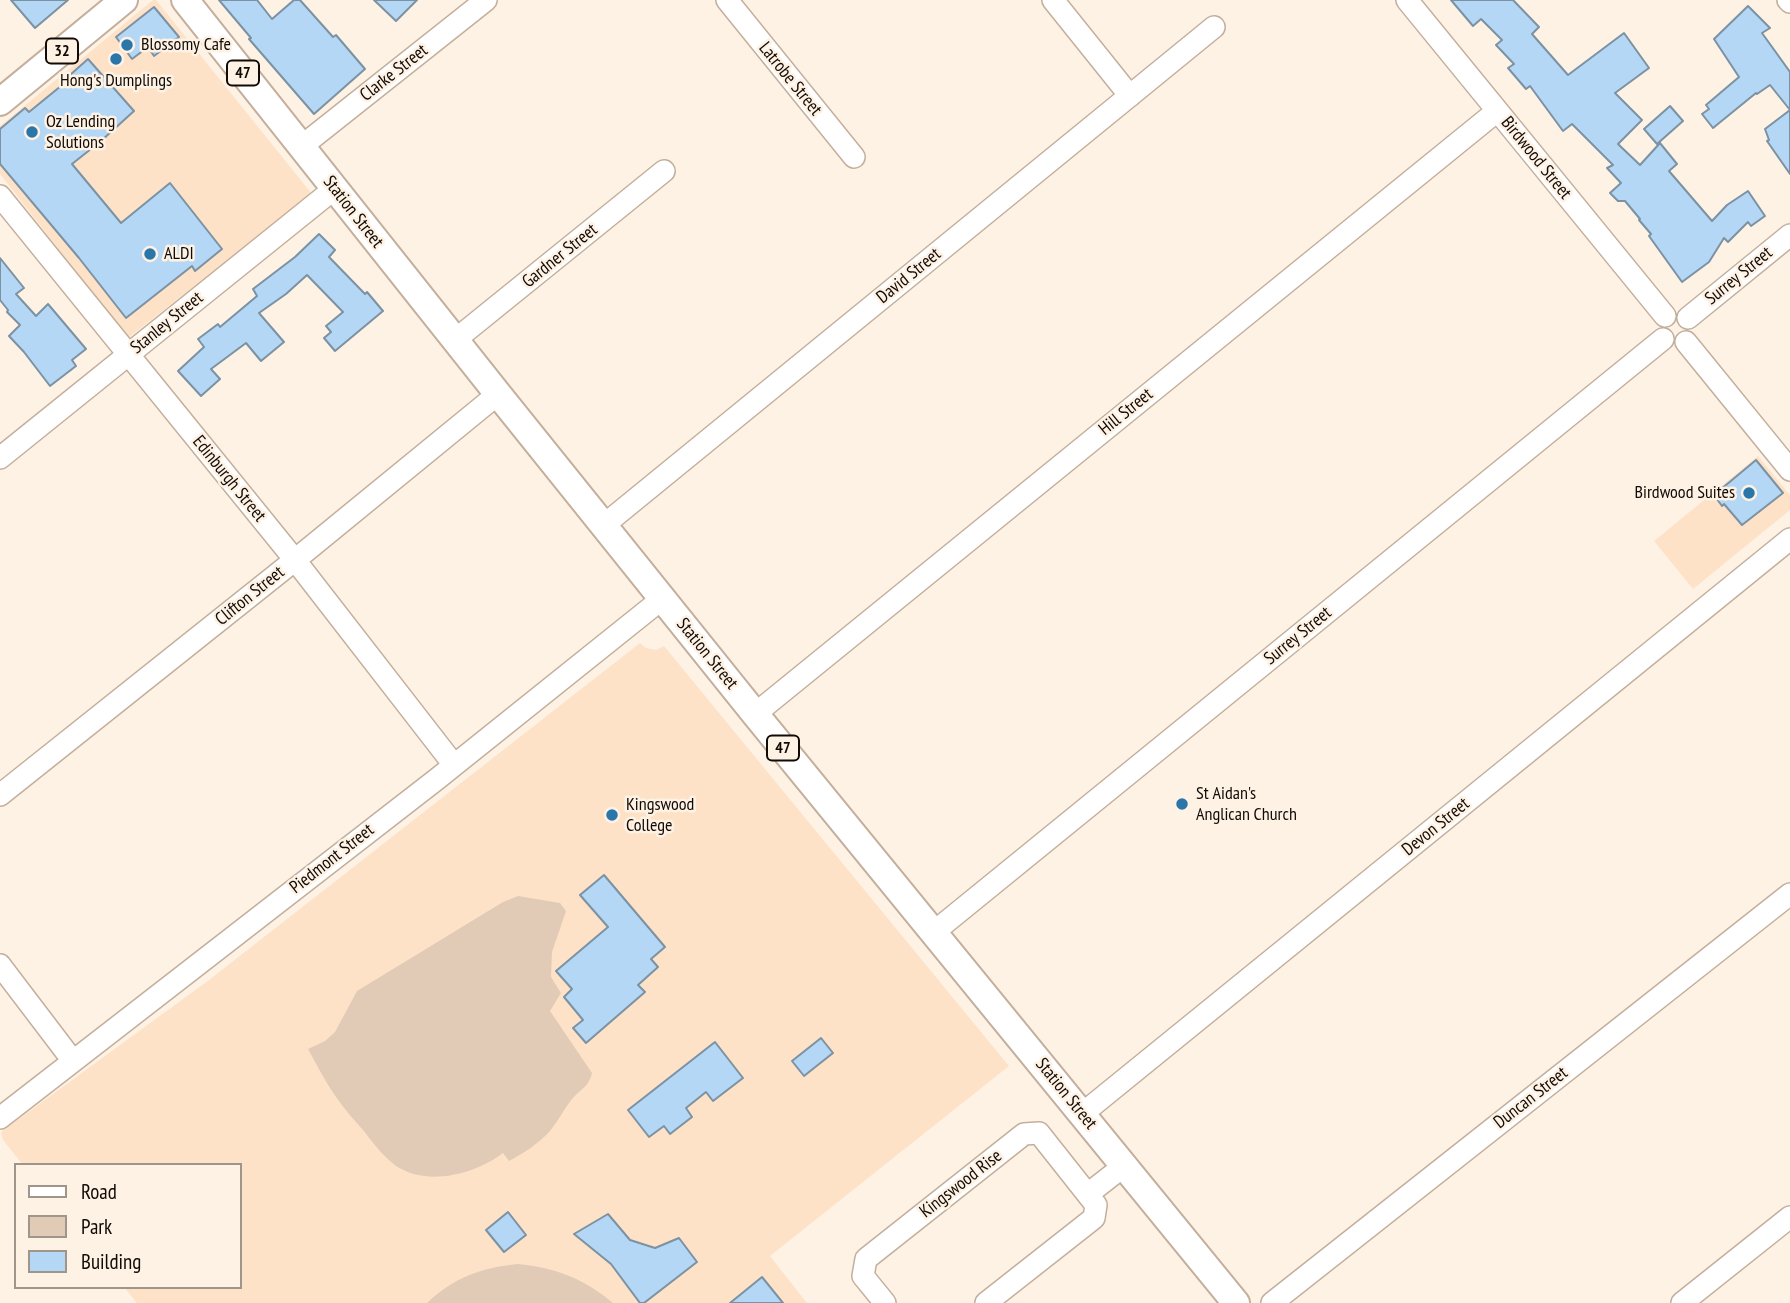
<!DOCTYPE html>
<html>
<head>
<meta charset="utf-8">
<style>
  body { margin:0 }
  #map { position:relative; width:1790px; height:1303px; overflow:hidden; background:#fef2e5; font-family:"PT Sans Narrow",sans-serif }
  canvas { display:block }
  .legend { position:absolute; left:14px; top:1163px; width:228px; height:126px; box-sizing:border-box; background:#fef2e5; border:2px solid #9f958b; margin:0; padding:9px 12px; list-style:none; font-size:21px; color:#110a05 }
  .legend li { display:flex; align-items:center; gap:14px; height:35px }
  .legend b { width:35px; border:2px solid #9f958b }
</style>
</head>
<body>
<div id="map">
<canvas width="1790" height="1303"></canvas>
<ul class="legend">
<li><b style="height:9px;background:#fff"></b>Road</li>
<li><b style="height:19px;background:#e1cbb6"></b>Park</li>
<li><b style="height:19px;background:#b3d7f4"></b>Building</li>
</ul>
</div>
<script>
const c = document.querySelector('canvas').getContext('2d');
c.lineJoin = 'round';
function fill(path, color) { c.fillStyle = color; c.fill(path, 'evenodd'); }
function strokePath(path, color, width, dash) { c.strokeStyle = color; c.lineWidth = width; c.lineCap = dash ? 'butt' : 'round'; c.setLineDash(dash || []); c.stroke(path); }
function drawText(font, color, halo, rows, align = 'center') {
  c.font = font + ' "PT Sans Narrow",sans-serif'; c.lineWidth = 5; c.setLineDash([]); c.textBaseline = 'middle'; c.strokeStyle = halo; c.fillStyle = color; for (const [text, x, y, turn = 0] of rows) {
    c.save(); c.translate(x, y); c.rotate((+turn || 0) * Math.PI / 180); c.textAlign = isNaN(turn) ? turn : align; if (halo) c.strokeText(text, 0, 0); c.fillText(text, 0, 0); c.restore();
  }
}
const built = new Path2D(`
  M153,0H156L312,194L128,338L0,174V126Z
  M1758,456L1790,495V510L1693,589L1654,541Z
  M640,643L646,648L656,650L664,646L1009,1066L770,1256L807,1303H137L124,1287H240V1165H23L3,1140L1,1132L209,980Z`);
const green = new Path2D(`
  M518,896L560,903L566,911L552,952L551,977L561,993L550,1011L592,1073C590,1085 580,1090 572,1099C564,1109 558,1121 550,1131C538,1144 524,1153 509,1161L503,1153C475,1174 428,1187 396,1166C383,1156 373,1143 363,1130C355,1121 346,1111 339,1101C327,1085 318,1067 308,1049L325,1041L335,1032L357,991L503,902Z
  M518,1264C556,1268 583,1278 613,1303H427C455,1277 480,1268 518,1264Z`);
const building = new Path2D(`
  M11,0H68L35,28Z
  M219,0H257L272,19L294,0H300L333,37L336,35L365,69L314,114L249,39L251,38Z
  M374,0H417L396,21Z
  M1451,0H1513L1539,27L1532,34L1568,75L1624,33L1649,68L1615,93L1642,120L1618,144L1640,165L1660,143L1677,164L1669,171L1712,221L1727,205L1748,191L1765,216L1751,226L1748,222L1728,242L1724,238L1709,262L1682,282L1649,236L1651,234L1639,220L1640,219L1625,201H1618L1610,193L1621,183L1607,168L1613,165L1572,124L1563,131L1530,86L1526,89L1508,68L1514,64L1496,45L1502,40L1481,19L1473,26Z
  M1748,6L1770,28L1762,33L1790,72V174L1767,141L1769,140L1765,129L1790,110L1770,85L1757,94L1756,93L1713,128L1702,114L1709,109L1706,105L1739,77L1714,39Z
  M154,7L179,37L154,56L148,47L132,59L116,37Z
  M88,59L134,111L101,141L72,164L121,223L170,183L222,249L195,271L192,266L126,318L79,258L0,164V129L25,108L29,112L72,77L70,75Z
  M1670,106L1683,121L1657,144L1644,129Z
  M319,234L335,250L329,257L365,294L367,292L383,311L335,351L324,338L331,332L326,326L343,312L307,275L286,294L259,313L284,342L261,361L246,343L211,369L220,379L201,396L178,371L204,347L198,339L218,324L220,327L257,296L253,289L295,257Z
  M0,258L24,288L16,294L36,316L48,304L86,349L72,360L76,366L50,386L24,352L9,336L20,325L7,312L8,310L0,300Z
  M1756,460L1783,493L1742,525L1724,504L1722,506L1714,495Z
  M604,875L665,947L651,959L658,967L638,985L645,992L586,1043L573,1028L583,1020L564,997L572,989L556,971L608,927L580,895Z
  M821,1038L833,1053L804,1076L792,1061Z
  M715,1042L743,1078L713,1101L706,1092L686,1108L692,1117L670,1134L664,1126L649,1137L628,1110Z
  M508,1212L526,1235L504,1252L486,1230Z
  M608,1214L630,1240L655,1248L679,1238L697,1262L644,1303H640L611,1264L574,1234Z
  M762,1277L783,1303H730Z`);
const minor = new Path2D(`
  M727,0L854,157
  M1053,0L1130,96
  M1407,0L1665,316
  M1788,0L1790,2
  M302,146L486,0
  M0,196L295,560L454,765
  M1688,318L1790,235
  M455,340L664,171
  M1686,342L1790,470
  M0,458L334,189
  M604,525L1214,27
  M755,714L1497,111
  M0,795L295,560L498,394
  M934,932L1663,339
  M0,965L73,1061
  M1082,1114L1790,539
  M0,1118L437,779L663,598
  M1088,1194L1125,1165
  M885,1303L863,1276L866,1259L1024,1134L1039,1133L1096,1205L1094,1218L986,1303
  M1272,1303L1790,894
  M1682,1303L1790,1217`);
const major = new Path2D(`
  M185,0L498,394L755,714L1236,1303
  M0,102L124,0`);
const markers = [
  [127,45,7,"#2b76a9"],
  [116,59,7,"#2b76a9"],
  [32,132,7,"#2b76a9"],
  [150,254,7,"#2b76a9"],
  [1749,493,7,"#2b76a9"],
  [1182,804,7,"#2b76a9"],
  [612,815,7,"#2b76a9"]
];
const shields = [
  [62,51,32],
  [243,73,32],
  [783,748,32]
];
const shieldNames = [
  ["32",62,51],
  ["47",243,73],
  ["47",783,748]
];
const poiNames = [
  ["Blossomy Cafe",141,45],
  ["Hong's Dumplings",116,81,"center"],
  ["Oz Lending",46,122],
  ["Solutions",46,143],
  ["ALDI",164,254],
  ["Birdwood Suites",1735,493,"right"],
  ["St Aidan's",1196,794],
  ["Anglican Church",1196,815],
  ["Kingswood",626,805],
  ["College",626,826]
];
const streetNames = [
  ["Clarke Street",394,73,-38],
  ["Latrobe Street",790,79,51],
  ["Birdwood Street",1536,158,51],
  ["Station Street",353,212,52],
  ["Gardner Street",560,256,-39],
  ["David Street",909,276,-39],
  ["Surrey Street",1739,276,-39],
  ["Stanley Street",167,323,-39],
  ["Hill Street",1126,412,-39],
  ["Edinburgh Street",229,479,51],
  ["Clifton Street",250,596,-39],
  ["Surrey Street",1298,636,-39],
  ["Station Street",707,654,51],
  ["Devon Street",1436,827,-39],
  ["Piedmont Street",332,859,-38],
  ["Station Street",1066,1094,51],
  ["Duncan Street",1531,1098,-38],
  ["Kingswood Rise",961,1184,-38]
];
fill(built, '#fde2c8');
fill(green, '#e1cbb6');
fill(building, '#b3d7f4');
strokePath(building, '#7c92a3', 2);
strokePath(minor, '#c3af9c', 24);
strokePath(major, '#c3af9c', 30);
strokePath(minor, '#fff', 21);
strokePath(major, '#fff', 26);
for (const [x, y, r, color] of markers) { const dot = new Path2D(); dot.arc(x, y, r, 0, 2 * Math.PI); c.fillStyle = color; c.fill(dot); strokePath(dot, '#fef2e5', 2.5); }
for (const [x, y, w] of shields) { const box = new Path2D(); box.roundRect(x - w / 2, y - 12.5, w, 25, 5); c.fillStyle = '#fef2e5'; c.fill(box); strokePath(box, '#110a05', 2); }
drawText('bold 16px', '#110a05', null, shieldNames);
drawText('18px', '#110a05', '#fef2e5', poiNames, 'left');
drawText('18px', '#110a05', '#fef2e5', streetNames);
</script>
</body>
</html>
